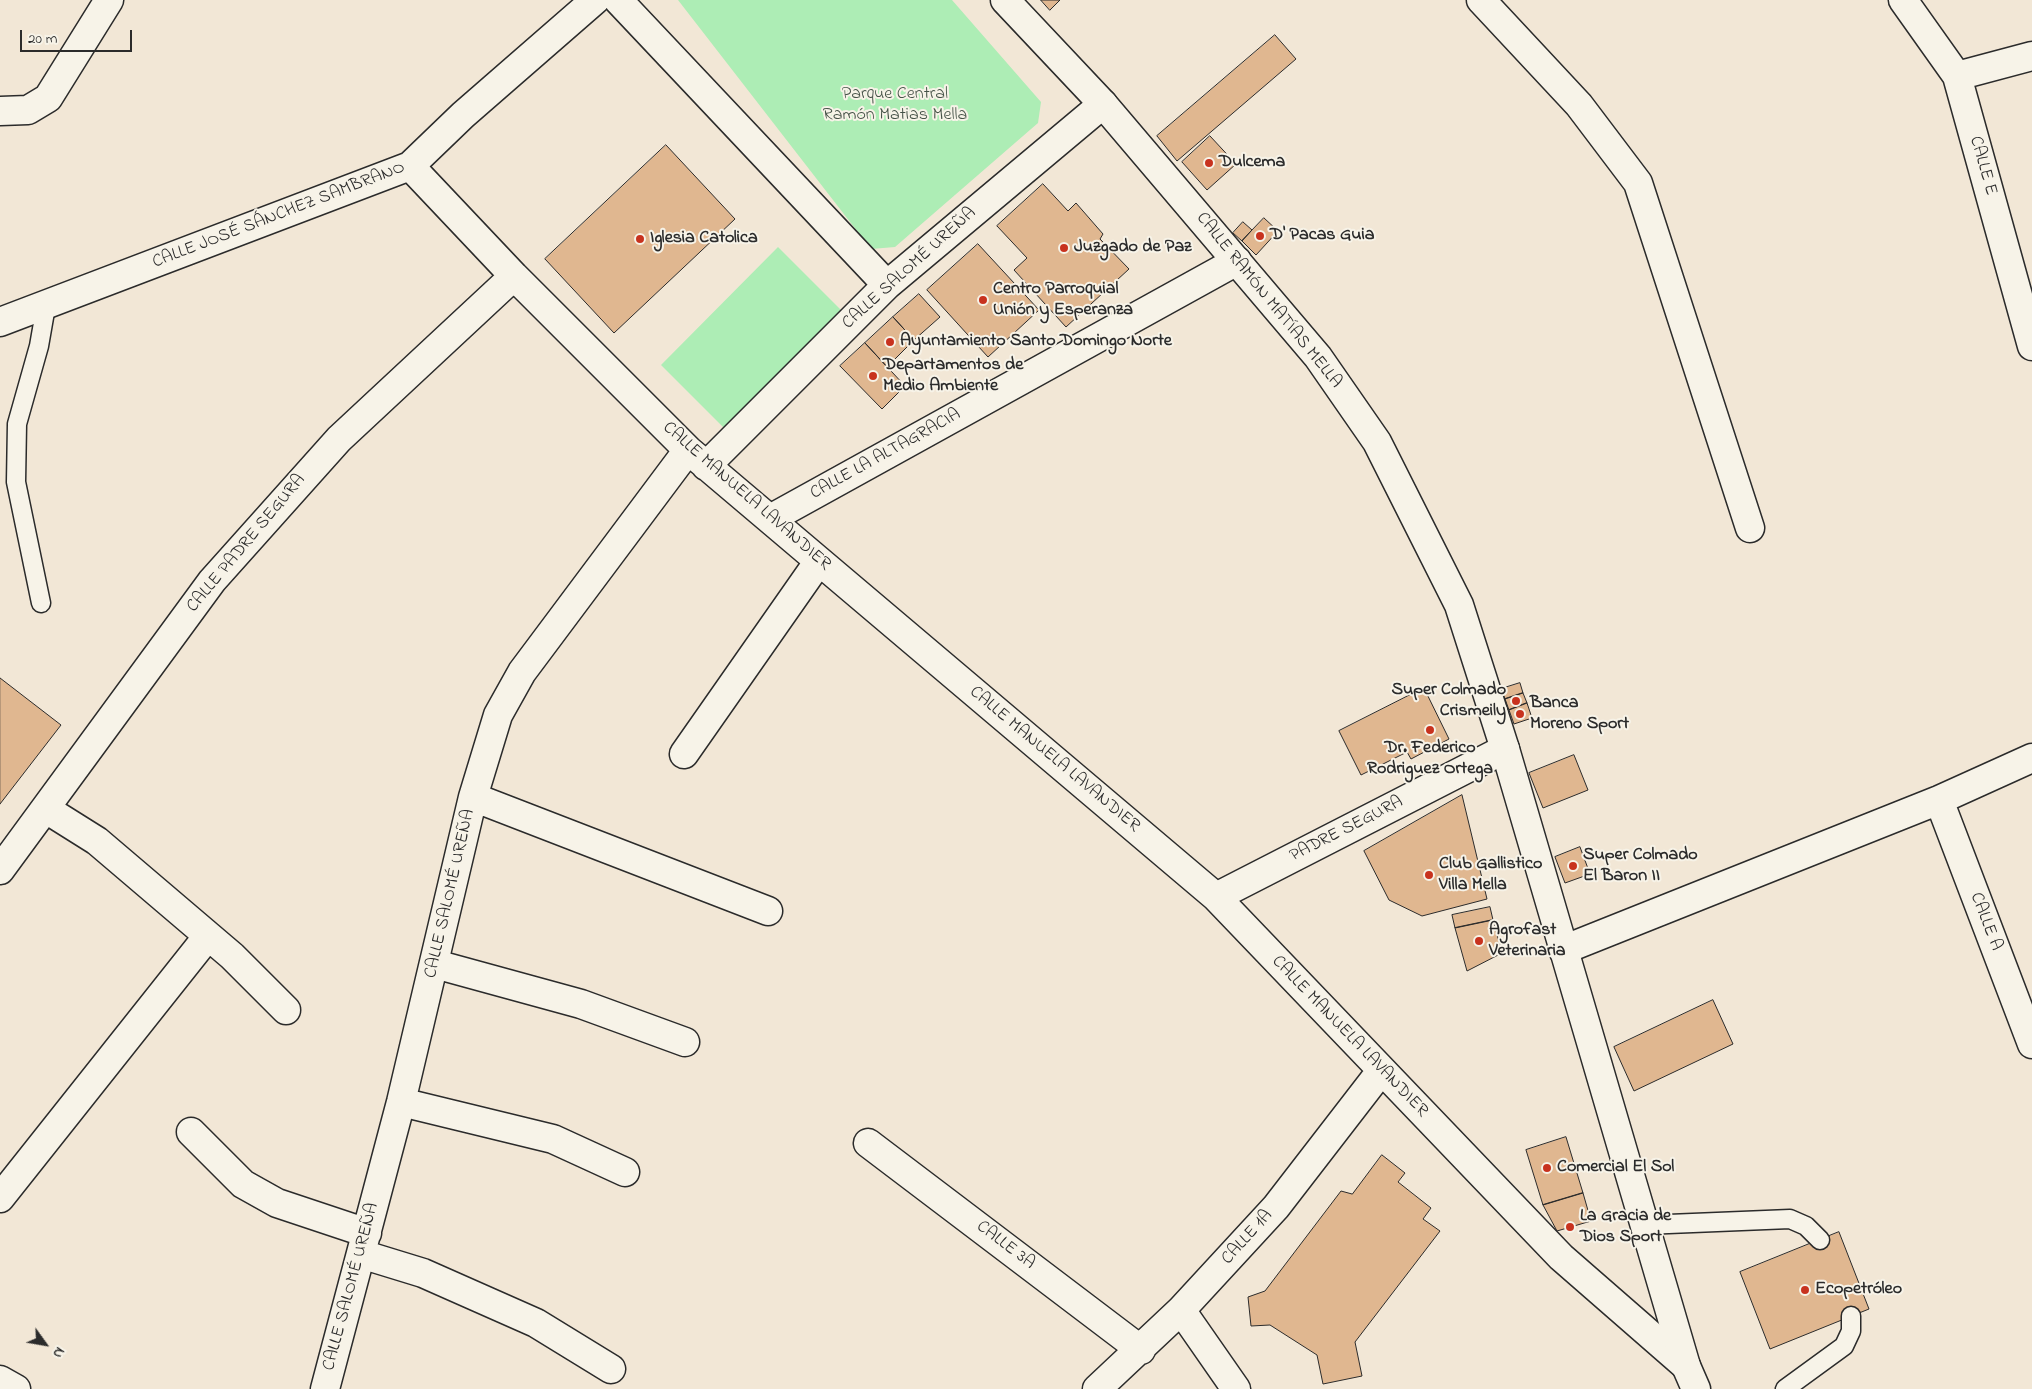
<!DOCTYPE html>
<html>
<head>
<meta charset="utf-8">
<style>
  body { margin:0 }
  #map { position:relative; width:2032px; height:1389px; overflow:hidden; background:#f2e7d6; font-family:"Indie Flower",sans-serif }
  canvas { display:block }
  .north { position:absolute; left:20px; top:1319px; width:50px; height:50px; -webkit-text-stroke:4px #f7f3e8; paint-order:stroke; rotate:122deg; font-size:14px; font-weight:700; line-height:20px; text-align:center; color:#2b2b2b }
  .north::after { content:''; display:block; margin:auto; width:18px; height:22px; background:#2b2b2b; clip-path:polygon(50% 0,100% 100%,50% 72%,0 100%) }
  .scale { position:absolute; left:20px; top:30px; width:112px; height:22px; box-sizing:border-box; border:2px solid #2b2b2b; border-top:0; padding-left:6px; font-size:15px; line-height:18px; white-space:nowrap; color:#2b2b2b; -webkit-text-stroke:4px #f7f3e8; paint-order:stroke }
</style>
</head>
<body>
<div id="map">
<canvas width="2032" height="1389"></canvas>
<div class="north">N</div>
<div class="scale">20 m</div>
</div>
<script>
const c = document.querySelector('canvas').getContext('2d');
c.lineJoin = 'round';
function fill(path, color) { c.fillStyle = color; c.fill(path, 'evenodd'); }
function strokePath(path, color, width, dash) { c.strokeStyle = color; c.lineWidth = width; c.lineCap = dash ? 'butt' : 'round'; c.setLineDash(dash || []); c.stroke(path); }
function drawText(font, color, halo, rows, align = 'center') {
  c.font = font + ' "Indie Flower",sans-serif'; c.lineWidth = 4; c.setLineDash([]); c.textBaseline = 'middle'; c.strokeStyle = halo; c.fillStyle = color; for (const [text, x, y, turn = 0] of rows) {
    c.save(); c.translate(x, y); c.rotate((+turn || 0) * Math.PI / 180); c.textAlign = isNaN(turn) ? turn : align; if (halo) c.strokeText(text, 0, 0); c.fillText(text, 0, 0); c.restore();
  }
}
const green = new Path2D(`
  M678,0H952L1041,102L1038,123L895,247L871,249Z
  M778,247L843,312L726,430L661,365Z`);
const building = new Path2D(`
  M1041,0H1060L1050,10Z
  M1275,35L1296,59L1177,161L1157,136Z
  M1210,136L1236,164L1207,190L1182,162Z
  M666,145L735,219L614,333L545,259Z
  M1043,184L1068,211L1076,203L1103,234L1100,239L1129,269L1066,327L1014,270L1027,258L997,226Z
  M1264,218L1278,231L1256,255L1242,241Z
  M1243,222L1252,230L1242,241L1233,233Z
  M978,244L1039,310L988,357L927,290Z
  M919,294L940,317L914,340L893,317Z
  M893,317L914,340L887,367L865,343Z
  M865,343L905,386L882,409L840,366Z
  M0,678L61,725L0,804Z
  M1520,683L1523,693L1505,699L1501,689Z
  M1424,688L1449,739L1411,759L1407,752L1361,775L1339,731Z
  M1523,693L1527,703L1509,710L1505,699Z
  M1527,703L1532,718L1514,724L1509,710Z
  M1574,755L1588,790L1543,808L1529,773Z
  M1462,795L1487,899L1422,916L1389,900L1364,851Z
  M1580,847L1590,874L1565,883L1555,857Z
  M1490,907L1493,920L1455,928L1452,915Z
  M1493,920L1502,953L1467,971L1455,928Z
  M1713,1000L1733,1044L1634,1091L1614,1047Z
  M1566,1137L1583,1193L1543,1205L1526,1150Z
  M1382,1155L1405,1173L1398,1182L1431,1208L1423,1219L1440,1231L1355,1342L1362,1376L1323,1384L1317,1355L1270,1325L1251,1326L1248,1297L1265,1291L1341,1191L1352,1194Z
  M1583,1193L1591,1221L1557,1231L1543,1205Z
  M1839,1232L1869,1309L1770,1349L1740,1272Z`);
const lane = new Path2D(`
  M41,603L16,482L17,424L39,346L46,306
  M1644,1225L1790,1219L1806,1226L1820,1240
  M1785,1389L1844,1346L1851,1331V1316`);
const street = new Path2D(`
  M618,0L887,285
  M1481,0L1579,105L1638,183L1750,528
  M1903,0L1957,76L2032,346
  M1957,76L2032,56
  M0,111L28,110L48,98L109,0
  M410,166L514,276L688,450L1216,897L1561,1257L1686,1366
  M0,322L410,166L463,115L595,0
  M706,466L887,285L1103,104
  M770,519L1237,261
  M684,754L819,561
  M473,797L768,911
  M1939,800L2032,1044
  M46,809L97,841L232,956L286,1010
  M0,870L212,581L339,439L514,276
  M1216,897L1505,749
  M1563,950L1939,800L2032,758
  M435,964L581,1004L685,1042
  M401,1102L553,1139L625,1172
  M191,1132L243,1184L277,1203L367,1233
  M868,1143L1141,1350
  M0,1198L208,936
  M361,1254L423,1273L536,1323L611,1369
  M1181,1310L1236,1389
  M0,1380L16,1389
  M325,1389L401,1102L473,797L498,715L522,672L688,450
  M1097,1389L1181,1310L1276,1207L1381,1071`);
const secondary = new Path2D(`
  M1005,0L1103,104L1318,357L1377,442L1459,605L1505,749L1686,1366L1696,1389`);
const markers = [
  [1209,163,5,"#c8321e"],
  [1260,236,5,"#c8321e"],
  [640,239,5,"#c8321e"],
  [1064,248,5,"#c8321e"],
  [983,300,5,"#c8321e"],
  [890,342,5,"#c8321e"],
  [873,376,5,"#c8321e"],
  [1516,701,5,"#c8321e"],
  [1520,714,5,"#c8321e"],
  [1430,730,5,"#c8321e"],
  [1573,866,5,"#c8321e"],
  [1429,875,5,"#c8321e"],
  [1479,941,5,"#c8321e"],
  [1547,1168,5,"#c8321e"],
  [1570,1227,5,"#c8321e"],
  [1805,1290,5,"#c8321e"]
];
const parkNames = [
  ["Parque Central",895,95],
  ["Ramón Matias Mella",895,116]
];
const poiNames = [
  ["Dulcema",1219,163],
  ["D' Pacas Guia",1270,236],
  ["Iglesia Catolica",650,239],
  ["Juzgado de Paz",1074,248],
  ["Centro Parroquial",993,290],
  ["Unión y Esperanza",993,311],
  ["Ayuntamiento Santo Domingo Norte",900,342],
  ["Departamentos de",883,366],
  ["Medio Ambiente",883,387],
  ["Super Colmado",1506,691,"right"],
  ["Crismeily",1506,712,"right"],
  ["Banca",1530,704],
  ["Moreno Sport",1530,725],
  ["Dr. Federico",1430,749,"center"],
  ["Rodriguez Ortega",1430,770,"center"],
  ["Super Colmado",1583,856],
  ["El Baron II",1583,877],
  ["Club Gallistico",1439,865],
  ["Villa Mella",1439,886],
  ["Agrofast",1489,931],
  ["Veterinaria",1489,952],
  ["Comercial El Sol",1557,1168],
  ["La Gracia de",1580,1217],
  ["Dios Sport",1580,1238],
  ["Ecopetróleo",1815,1290]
];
const streetNames = [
  ["CALLE E",1982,166,74],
  ["CALLE JOSÉ SÁNCHEZ SAMBRANO",279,216,-21],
  ["CALLE SALOMÉ UREÑA",910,269,-42],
  ["CALLE RAMÓN MATÍAS MELLA",1268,301,51],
  ["CALLE LA ALTAGRACIA",886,455,-29],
  ["CALLE MANUELA LAVANDIER",746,497,41],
  ["CALLE PADRE SEGURA",247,544,-50],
  ["CALLE MANUELA LAVANDIER",1054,760,40],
  ["PADRE SEGURA",1347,830,-27],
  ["CALLE SALOMÉ UREÑA",451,894,-77],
  ["CALLE A",1985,922,69],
  ["CALLE MANUELA LAVANDIER",1349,1037,46],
  ["CALLE 1A",1248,1238,-48],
  ["CALLE 3A",1005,1246,37],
  ["CALLE SALOMÉ UREÑA",352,1287,-75]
];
fill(green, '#adedb5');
fill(building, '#e0b790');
strokePath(building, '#2b2b2b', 1);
strokePath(lane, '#2b2b2b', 21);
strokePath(street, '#2b2b2b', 31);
strokePath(secondary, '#2b2b2b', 31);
strokePath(lane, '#f7f3e8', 18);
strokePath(street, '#f7f3e8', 28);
strokePath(secondary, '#f7f3e8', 28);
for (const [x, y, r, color] of markers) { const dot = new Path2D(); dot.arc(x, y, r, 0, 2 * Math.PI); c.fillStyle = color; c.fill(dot); strokePath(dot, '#f7f3e8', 2); }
drawText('18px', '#455247', '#f7f3e8', parkNames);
drawText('bold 18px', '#2b2b2b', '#f7f3e8', poiNames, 'left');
drawText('18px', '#2b2b2b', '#f7f3e8', streetNames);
</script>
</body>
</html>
